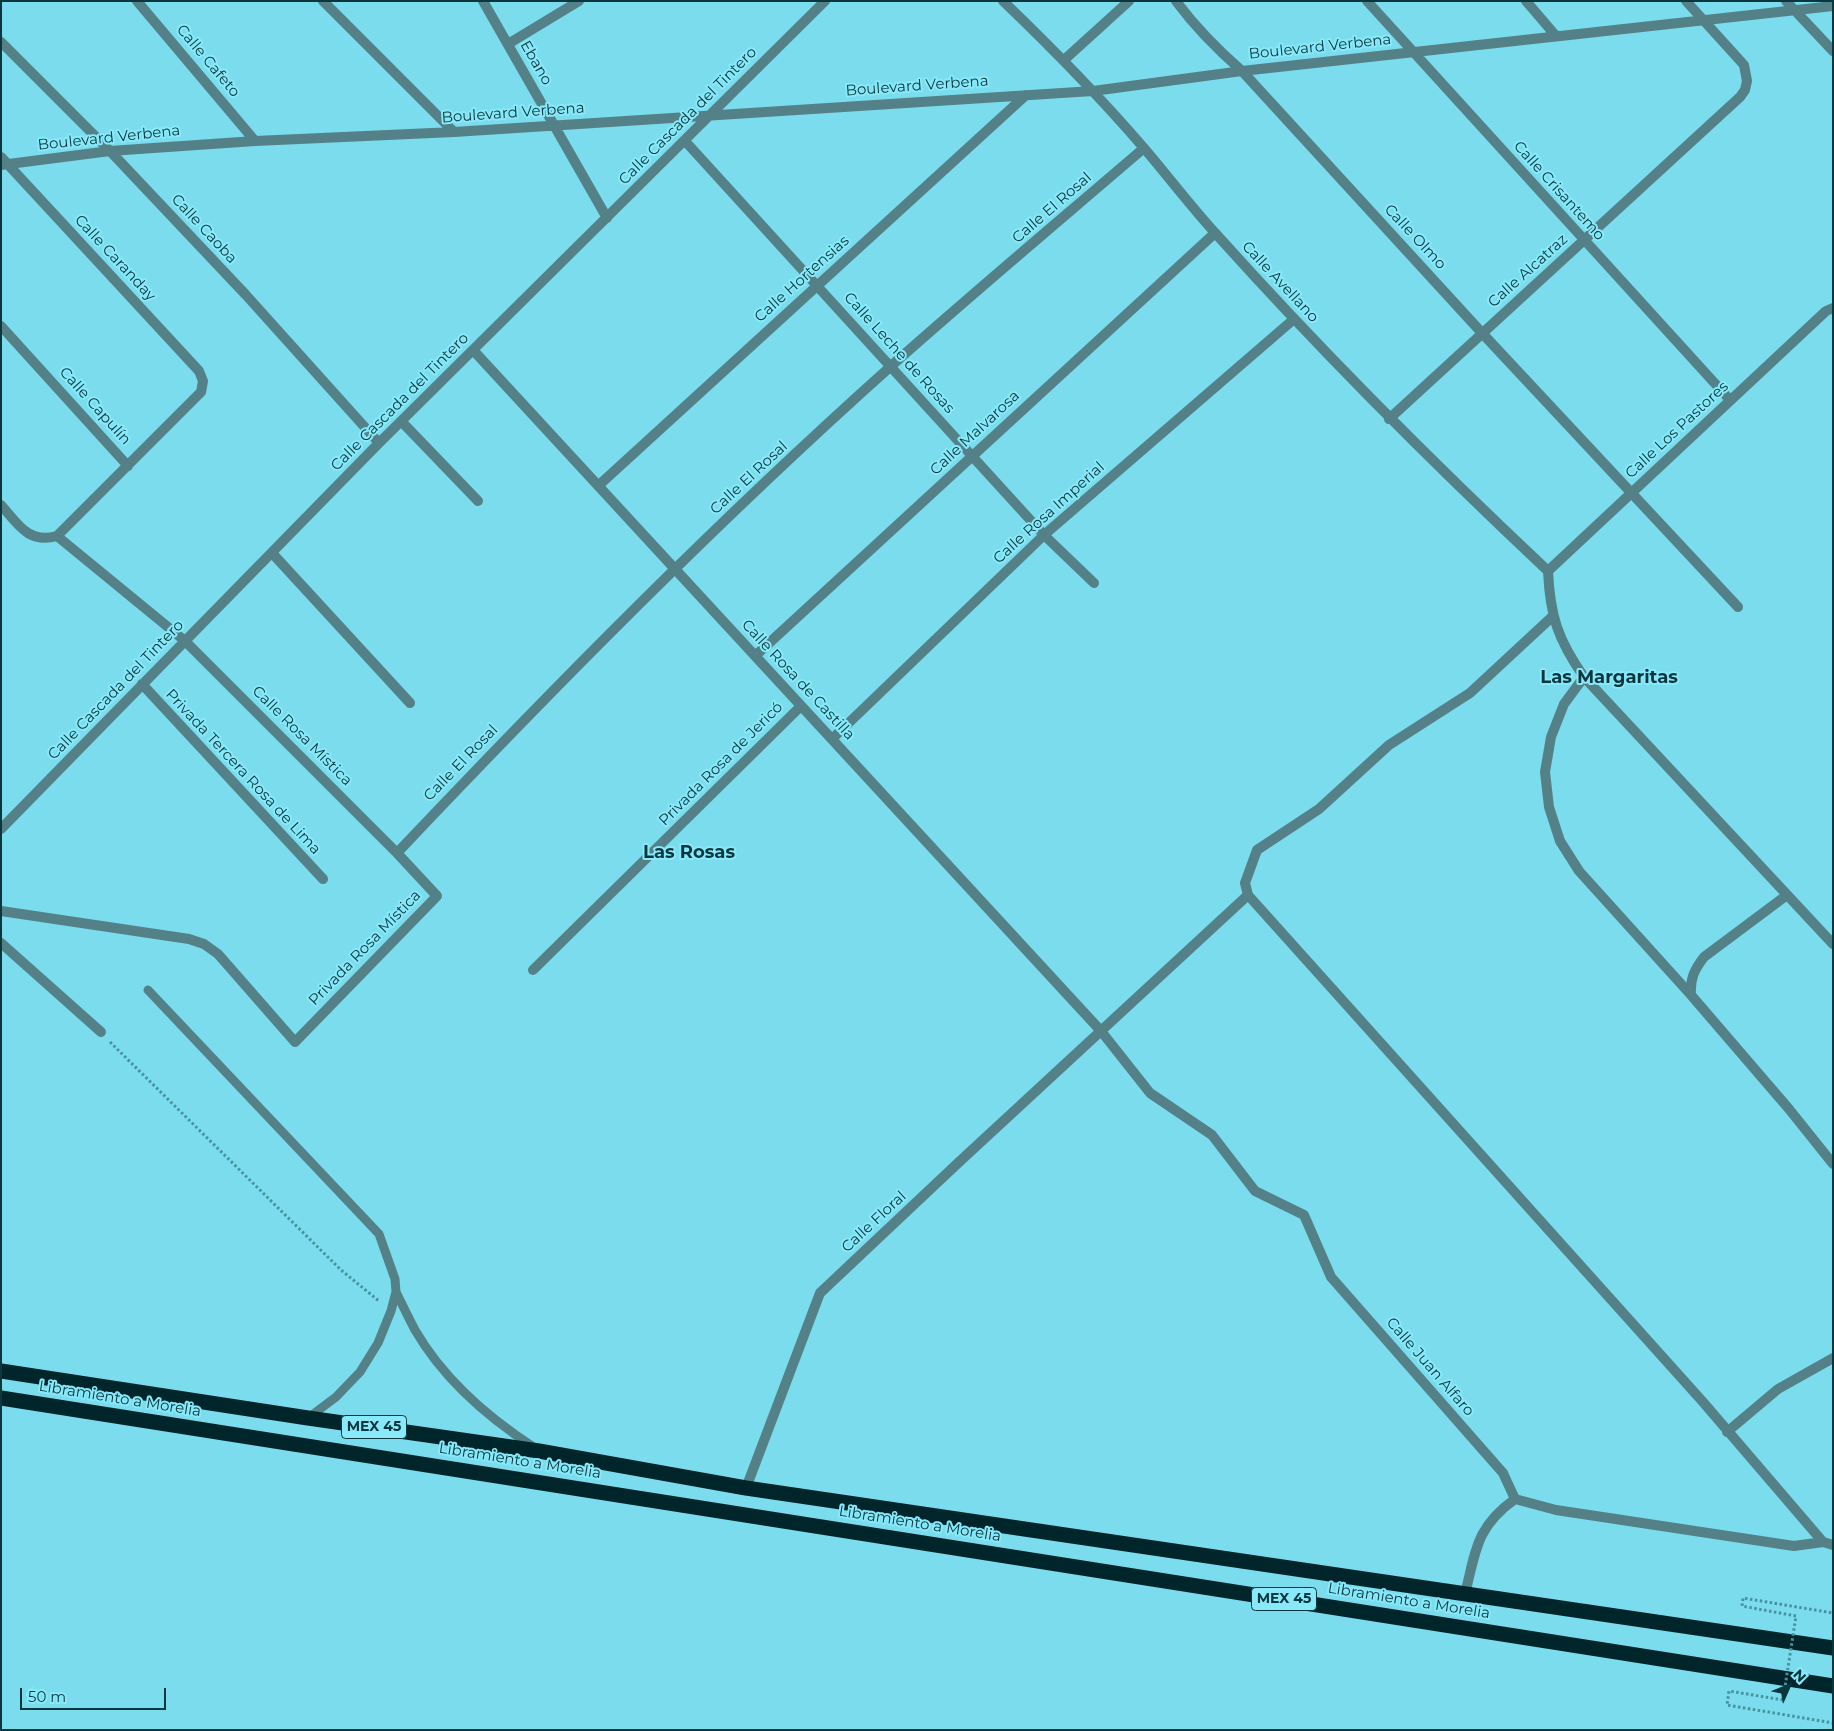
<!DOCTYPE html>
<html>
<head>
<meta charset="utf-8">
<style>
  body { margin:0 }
  #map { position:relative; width:1834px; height:1731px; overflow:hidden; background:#7adcec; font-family:Montserrat,sans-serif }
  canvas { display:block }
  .frame { position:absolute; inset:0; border:2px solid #0a373d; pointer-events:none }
  .north { position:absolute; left:1764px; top:1661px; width:50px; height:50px; -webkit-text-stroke:4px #87e9fa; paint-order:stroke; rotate:46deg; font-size:14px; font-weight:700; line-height:20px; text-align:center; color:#0a373d }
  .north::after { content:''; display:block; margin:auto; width:18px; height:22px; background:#0a373d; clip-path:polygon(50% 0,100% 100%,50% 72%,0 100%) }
  .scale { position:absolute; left:20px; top:1688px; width:146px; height:22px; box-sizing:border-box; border:2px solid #0a373d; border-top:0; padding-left:6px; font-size:15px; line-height:18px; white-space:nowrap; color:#0a373d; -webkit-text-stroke:4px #87e9fa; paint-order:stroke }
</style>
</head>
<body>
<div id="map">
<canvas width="1834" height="1731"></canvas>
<div class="frame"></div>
<div class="north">N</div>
<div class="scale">50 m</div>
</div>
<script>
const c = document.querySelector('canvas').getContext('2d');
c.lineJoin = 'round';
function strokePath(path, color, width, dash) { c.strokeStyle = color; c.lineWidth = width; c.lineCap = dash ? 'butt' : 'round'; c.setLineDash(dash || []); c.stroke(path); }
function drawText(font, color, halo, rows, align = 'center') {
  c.font = font + ' Montserrat,sans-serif'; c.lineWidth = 4; c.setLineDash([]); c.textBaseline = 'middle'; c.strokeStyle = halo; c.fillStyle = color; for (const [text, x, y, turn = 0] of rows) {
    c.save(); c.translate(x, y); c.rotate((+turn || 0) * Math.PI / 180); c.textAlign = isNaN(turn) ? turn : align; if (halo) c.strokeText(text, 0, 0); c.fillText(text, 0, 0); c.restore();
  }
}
const path = new Path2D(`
  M110,1042L341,1270L379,1301
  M1796,1616L1742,1606L1743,1598L1833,1613
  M1783,1700L1729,1691L1727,1705L1833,1723`);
const lane = new Path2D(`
  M148,990L379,1234L395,1279L396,1292L391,1311L378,1343L360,1372L336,1397L308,1418
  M396,1292C402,1304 408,1317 415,1330C444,1380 487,1417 535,1448`);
const street = new Path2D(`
  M137,1L255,141
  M323,1L454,132
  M483,1L607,218
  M1003,1C1052,48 1099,96 1143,147C1168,176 1191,207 1217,235C1322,352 1433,463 1548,571
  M1176,1C1196,28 1218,50 1242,71L1482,333L1738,607
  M1367,1L1730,400
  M1526,1L1556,36
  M1786,1L1833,51
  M1,42L110,151L246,295L379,443
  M508,44L579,1
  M1064,60L1129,1
  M685,141L1044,535L1094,583
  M1,157L199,371L203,381L201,392L57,536
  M1,165L110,151L255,141L454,132L1093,91L1242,71L1833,6
  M1,326L128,466
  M473,350L1101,1031L1150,1093L1212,1135L1255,1191L1304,1215L1331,1277L1503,1473L1515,1499L1556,1510L1794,1546L1823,1542L1833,1545
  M1389,419L1740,97L1745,90L1747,81L1744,65L1686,1
  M401,421L478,501
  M598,486L1026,95
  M1,505C18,524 28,544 57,536
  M272,553L410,703
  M1548,571C1550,616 1558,640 1584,677L1833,944
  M1548,571L1826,311L1833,308
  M755,656L1215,233
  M1584,677L1564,704L1551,737L1545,772L1549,807L1560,841L1579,871L1691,995L1789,1109L1833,1164
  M142,684L323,879
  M832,739L1044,535L1294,319
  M1,829L379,443L825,1
  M397,853C556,685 718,521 890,367C973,293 1059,221 1144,148
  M1248,895L1703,1402L1823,1542
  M1,911L189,939L204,944L218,954L295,1042L437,896L397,853L185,641L57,536
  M1,943L101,1032
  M533,970L801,706
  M1691,995C1690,979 1694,970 1704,957L1787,895
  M1727,1432L1778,1389L1833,1358
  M746,1488L820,1293L958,1163L1248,895L1245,883L1257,850L1319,809L1389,745L1470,693L1553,616
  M1465,1594C1476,1550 1476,1527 1515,1499`);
const highway = new Path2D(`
  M1,1371L308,1418L539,1451L746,1488L1833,1648
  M1,1398L1833,1686`);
const pathBridge = new Path2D(`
  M1783,1700L1796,1616`);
const shields = [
  [374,1427,65],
  [1284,1599,65]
];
const shieldNames = [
  ["MEX 45",374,1427],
  ["MEX 45",1284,1599]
];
const streetNames = [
  ["Boulevard Verbena",1320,47,-6],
  ["Calle Cafeto",208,61,50],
  ["Ebano",536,63,60],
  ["Boulevard Verbena",917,86,-4],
  ["Boulevard Verbena",513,113,-4],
  ["Calle Cascada del Tintero",688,116,-45],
  ["Boulevard Verbena",109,138,-6],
  ["Calle Crisantemo",1559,191,48],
  ["Calle El Rosal",1052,208,-41],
  ["Calle Caoba",204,229,47],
  ["Calle Olmo",1415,237,47],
  ["Calle Caranday",115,258,47],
  ["Calle Alcatraz",1528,271,-42],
  ["Calle Hortensias",802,279,-42],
  ["Calle Avellano",1280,282,47],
  ["Calle Leche de Rosas",899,353,48],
  ["Calle Cascada del Tintero",400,402,-45],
  ["Calle Capulín",95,406,48],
  ["Calle Los Pastores",1677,430,-43],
  ["Calle Malvarosa",975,433,-43],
  ["Calle El Rosal",749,478,-43],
  ["Calle Rosa Imperial",1049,513,-42],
  ["Calle Rosa de Castilla",798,680,47],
  ["Calle Cascada del Tintero",116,690,-46],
  ["Calle Rosa Mística",302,736,45],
  ["Calle El Rosal",461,763,-46],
  ["Privada Rosa de Jericó",721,764,-45],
  ["Privada Tercera Rosa de Lima",243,772,47],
  ["Privada Rosa Mística",365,948,-46],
  ["Calle Floral",874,1222,-43],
  ["Calle Juan Alfaro",1430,1367,49],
  ["Libramiento a Morelia",120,1399,9],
  ["Libramiento a Morelia",520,1461,9],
  ["Libramiento a Morelia",920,1524,9],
  ["Libramiento a Morelia",1409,1601,9]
];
const quarterNames = [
  ["Las Margaritas",1609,678],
  ["Las Rosas",689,853]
];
strokePath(path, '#48929e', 3, [2.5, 2.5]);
strokePath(lane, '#548188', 9);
strokePath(street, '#548188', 10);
strokePath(highway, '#00262c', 15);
strokePath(pathBridge, '#48929e', 3, [2.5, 2.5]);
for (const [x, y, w] of shields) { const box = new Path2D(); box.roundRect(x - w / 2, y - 11.5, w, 23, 4); c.fillStyle = '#87e9fa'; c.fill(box); strokePath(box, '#0a373d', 1); }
drawText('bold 14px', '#0a373d', null, shieldNames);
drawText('15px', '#0a373d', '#87e9fa', streetNames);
drawText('bold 18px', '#0a373d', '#87e9fa', quarterNames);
</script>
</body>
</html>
